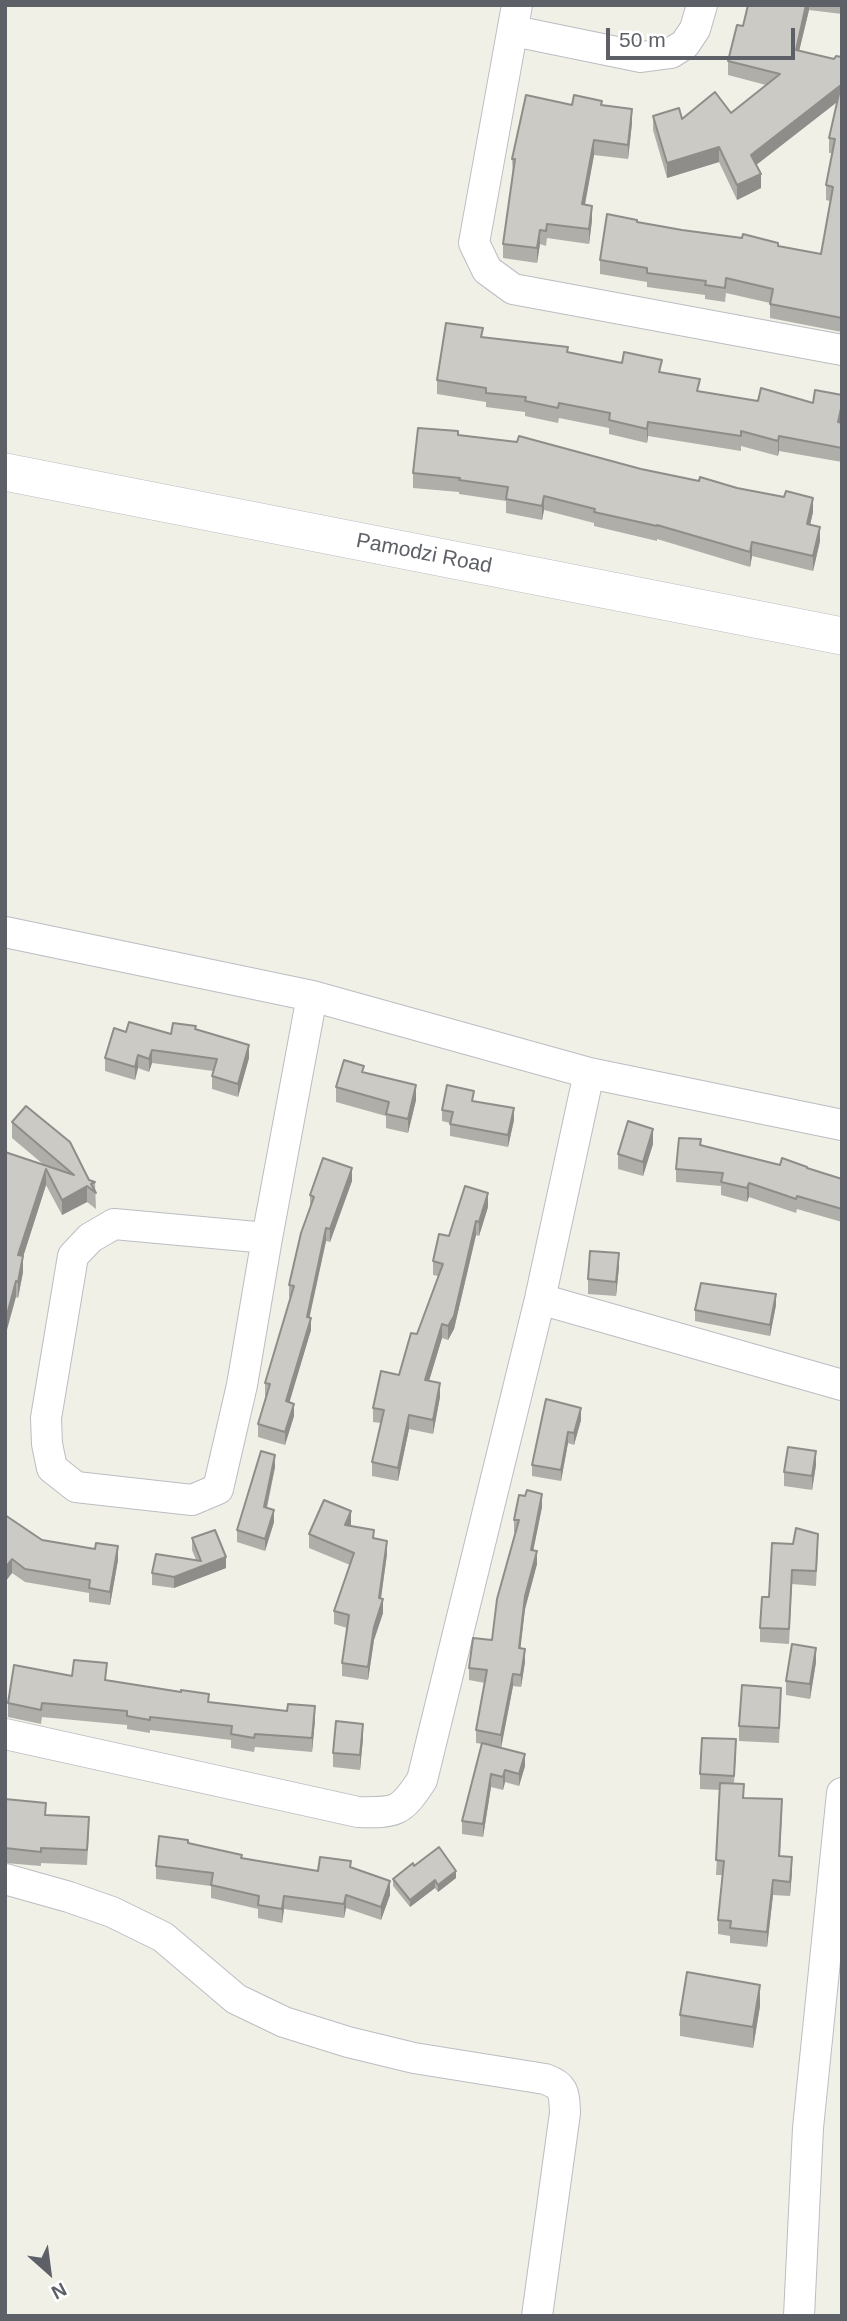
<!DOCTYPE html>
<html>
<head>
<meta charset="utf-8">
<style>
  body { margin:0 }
  #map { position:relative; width:847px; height:2321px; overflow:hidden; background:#f0f0e7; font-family:Helvetica,sans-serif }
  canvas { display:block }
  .frame { position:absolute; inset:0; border:7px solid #5e6067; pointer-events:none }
  .north { position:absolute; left:14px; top:2237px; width:70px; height:70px; -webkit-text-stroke:5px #fff; paint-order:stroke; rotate:152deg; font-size:19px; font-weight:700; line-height:28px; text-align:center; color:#5e6067 }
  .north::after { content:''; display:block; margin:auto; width:24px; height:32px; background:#5e6067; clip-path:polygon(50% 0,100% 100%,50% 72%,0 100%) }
  .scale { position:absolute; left:606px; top:28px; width:189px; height:32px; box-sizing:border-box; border:4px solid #5e6067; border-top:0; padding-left:9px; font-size:21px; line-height:24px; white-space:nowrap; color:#5e6067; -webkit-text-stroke:5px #fff; paint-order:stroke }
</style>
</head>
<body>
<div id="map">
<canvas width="847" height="2321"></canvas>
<div class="frame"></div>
<div class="north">N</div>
<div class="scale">50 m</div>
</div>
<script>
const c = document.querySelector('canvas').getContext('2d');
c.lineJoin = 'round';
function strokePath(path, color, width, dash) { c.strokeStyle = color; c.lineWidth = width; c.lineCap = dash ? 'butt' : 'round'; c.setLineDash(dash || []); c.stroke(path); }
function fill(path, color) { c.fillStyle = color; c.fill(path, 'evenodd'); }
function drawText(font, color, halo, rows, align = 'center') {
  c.font = font + ' Helvetica,sans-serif'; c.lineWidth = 6; c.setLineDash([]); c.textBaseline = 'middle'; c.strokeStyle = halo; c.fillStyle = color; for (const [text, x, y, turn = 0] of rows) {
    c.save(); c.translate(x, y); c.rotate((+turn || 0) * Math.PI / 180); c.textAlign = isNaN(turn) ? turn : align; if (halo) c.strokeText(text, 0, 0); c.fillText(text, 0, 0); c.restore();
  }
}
const minor = new Path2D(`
  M517,5L474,243L487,270L513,289L842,350
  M514,31L641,57L671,53L685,44L695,29L702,5
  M5,932L312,996L589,1073L842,1125
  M114,1224L267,1238L242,1385L218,1489L192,1500L76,1487L52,1468L47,1444L46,1418L73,1256L90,1238Z
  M267,1238L312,996
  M540,1299L842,1385
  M5,1734L358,1812C397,1813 401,1812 422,1780L540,1299L589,1073
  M5,1879L69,1897L112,1912L163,1937L236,1999L284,2022L348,2042L414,2058L545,2079C565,2086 564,2093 565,2113L537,2316
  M799,2316L808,2128L842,1793`);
const tertiary = new Path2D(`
  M5,472L842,636`);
const wall = new Path2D(`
  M748,5H842V14L809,10L799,51L834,59L842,57V332L770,318V303L726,293L725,302L705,299V295L647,287V282L600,274V260L637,222L821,254L830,201L826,200V185L832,153H829V138L837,102L756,165L761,188L737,200L719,162L667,178L653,130V116L682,119L731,113L766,85L728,75V61L743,26Z
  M572,105H602L632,123L628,159L594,155L585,205L592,220L589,244L547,238L546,246L540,244L537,263L503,258V244L513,174L512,159Z
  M483,337L568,352L662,372L700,392L842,418V462L779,451L778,456L741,446V451L648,436L647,443L609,434V428L559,418L558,423L525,416V412L486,407V402L437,394V380Z
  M458,435L641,469L813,512L810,525L820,541L813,571L752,556L750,567L657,539V541L594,526V523L544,510L542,520L506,513V501L459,494V492L413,488V473Z
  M196,1029L249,1058L238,1097L212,1089V1076L213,1071L152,1063L149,1072L138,1068L135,1080L105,1071V1058L126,1032L171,1034Z
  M364,1073L416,1100L408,1133L386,1128V1116L336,1102V1087Z
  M474,1101L514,1120L508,1147L450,1136V1123L442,1121V1110Z
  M12,1122L89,1180L95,1182L96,1209L87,1202L62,1215L46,1185L23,1257V1272L18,1298L16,1297L5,1152L44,1165L12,1138Z
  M653,1144L643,1176L618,1169V1154Z
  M701,1145L780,1165L807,1169L842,1179V1222L797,1209L796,1213L749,1197L747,1202L721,1195V1186L676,1182V1169Z
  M352,1181L330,1242L326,1241L309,1317L311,1330L289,1402L294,1416L285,1445L258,1437V1424L267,1396H265V1383L291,1298L289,1297V1285L310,1208V1195Z
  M488,1207L479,1236L476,1235L454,1329L448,1340L442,1338L429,1381L440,1397L433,1434L409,1429L398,1481L372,1476V1462L381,1423L373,1422V1408L399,1375L417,1334L438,1276L433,1275V1261L449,1236Z
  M619,1267L616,1296L588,1294V1279Z
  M776,1305L770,1336L695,1321V1310Z
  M581,1420L574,1445L568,1443L561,1481L532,1476V1465Z
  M816,1465L812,1490L784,1486V1472Z
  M275,1467L267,1508L274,1522L265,1551L237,1542V1530Z
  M542,1507L533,1550L537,1564L525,1609L520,1648L525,1662L521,1687L513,1686L501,1748L525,1766L519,1786L505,1782L503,1790L491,1787L483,1837L462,1834V1821L482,1744L476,1743V1730L485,1683L469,1680V1668L492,1640L515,1533L514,1532V1520Z
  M5,1515L42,1540L118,1560L110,1605L89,1602V1593L25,1582L12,1573L5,1582Z
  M351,1525L350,1526L374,1539L387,1554L381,1599L383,1613L374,1640L368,1680L342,1676V1663L347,1628L334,1624V1611L350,1565L309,1548V1534Z
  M192,1538L226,1568L174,1588L152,1585V1573L196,1560L192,1550Z
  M772,1543L818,1548L816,1586L792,1584L789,1644L760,1642V1628L769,1597Z
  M816,1662L810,1699L786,1695V1681Z
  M72,1676L106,1680L209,1702L315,1720L312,1752L255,1747L254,1752L231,1748V1740L150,1730V1733L127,1729V1725L42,1717L41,1724L8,1717V1703Z
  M781,1702L779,1743L739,1741V1726Z
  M363,1738L360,1770L333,1767V1753Z
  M736,1754L734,1783L744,1798L782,1814L780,1856L792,1871L790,1896L773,1895L767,1947L730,1943V1936L718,1934V1920L722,1875H716L720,1790L700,1789V1774Z
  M5,1799L89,1832L87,1865L41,1863V1866L5,1863Z
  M188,1843L242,1858L318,1871L351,1867L390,1895L381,1920L346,1908L344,1918L284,1909L282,1923L258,1918V1909L211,1898V1886L156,1879V1866Z
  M414,1866L456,1878L438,1892L435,1888L410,1907L393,1886V1879Z
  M760,2006L753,2048L680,2036V2015Z`);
const shadedWall = new Path2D(`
  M806,5H809V10L796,64V50Z
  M841,85V99L751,169V155Z
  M632,109V123L628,159V145Z
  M594,140V155L582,219V204Z
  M719,147V162L667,178V163Z
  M761,174V188L737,200V185Z
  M592,206V220L589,244V229Z
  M540,230V244L537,263V248Z
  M842,404V418L838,437V422Z
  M648,422V436L647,443V429Z
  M779,436V451L778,456V441Z
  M544,496V510L542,520V506Z
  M813,498V512L807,538V524Z
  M820,527V541L813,571V556Z
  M752,542V556L750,567V552Z
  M249,1045V1058L238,1097V1084Z
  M152,1050V1063L149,1072V1059Z
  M138,1055V1068L135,1080V1067Z
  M416,1085V1100L408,1133V1119Z
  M514,1108V1120L508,1147V1135Z
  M653,1129V1144L643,1176V1162Z
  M352,1168V1181L330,1242V1229Z
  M46,1169V1185L23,1257V1272L18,1298V1255Z
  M749,1183V1197L747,1202V1188Z
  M87,1186V1202L62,1215V1200Z
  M488,1193V1207L479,1236V1222Z
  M476,1221V1235L454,1329L448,1340V1326Z
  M326,1228V1241L307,1329V1317Z
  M619,1253V1267L616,1296V1282Z
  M16,1281V1297L5,1337V1322Z
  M776,1294V1305L770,1336V1325Z
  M311,1318V1330L286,1414V1401Z
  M442,1324V1338L425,1394V1380Z
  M440,1383V1397L433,1434V1420Z
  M294,1404V1416L285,1445V1432Z
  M581,1408V1420L574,1445V1433Z
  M409,1415V1429L398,1481V1468Z
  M568,1432V1443L561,1481V1470Z
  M816,1451V1465L812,1490V1476Z
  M275,1455V1467L264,1519V1507Z
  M542,1494V1507L531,1562V1550Z
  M274,1510V1522L265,1551V1539Z
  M351,1511V1525L345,1538V1525Z
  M387,1541V1554L379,1611L383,1599V1613L374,1640L368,1680V1667Z
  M118,1546V1560L110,1605V1592Z
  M537,1551V1564L525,1609L519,1661V1648L525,1596Z
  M226,1557V1568L174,1588V1577Z
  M12,1559V1573L5,1582V1568Z
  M816,1648V1662L810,1699V1684Z
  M525,1649V1662L521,1687V1675Z
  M513,1674V1686L501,1748V1735Z
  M315,1706V1720L312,1752V1738Z
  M363,1724V1738L360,1770V1755Z
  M525,1754V1766L519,1786V1774Z
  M505,1770V1782L503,1790V1777Z
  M491,1774V1787L483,1837V1824Z
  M792,1857V1871L790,1896V1882Z
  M456,1871V1878L438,1892V1885Z
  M435,1880V1888L410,1907V1900Z
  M773,1880V1895L767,1947V1932Z
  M390,1881V1895L381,1920V1907Z
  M346,1895V1908L344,1918V1904Z
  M284,1896V1909L282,1923V1909Z
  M760,1985V2006L753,2048V2027Z`);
const building = new Path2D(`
  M748,5H806L796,50L834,59L836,56L842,57V318L770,304L773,289L726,278L725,288L705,285L706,281L647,273V268L600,260L607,214L637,220V222L682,230L742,238L743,234L778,243V246L821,254L833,187L826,185L835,139L829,138L841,85L751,155L761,174L737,185L719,147L667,163L653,116L679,108L682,119L715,92L731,113L780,74L728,61L737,25L743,26Z
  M526,95L572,105L574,95L602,101L601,105L632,109L628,145L594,140L582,204L592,206L589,229L547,224L546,231L540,230L537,248L503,244L515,159H512Z
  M446,323L483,328L481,337L568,347L567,352L622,363L624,352L662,360L659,372L700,379L697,391L758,401L761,388L813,403L815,390L842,395V404L838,422L842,423V448L779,436L778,441L741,431V436L648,422L647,429L609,420L610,413L559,403L558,408L525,401L526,397L486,393V388L437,380Z
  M418,428L458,431V435L517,442L519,436L641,469L699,481L700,477L737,488L784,497L786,491L813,498L807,524L820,527L813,556L752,542L750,552L657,525V526L594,512L595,509L544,496L542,506L506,499L508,487L459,480L460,478L413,473Z
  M129,1022L171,1034L173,1023L196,1026L195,1029L249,1045L238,1084L212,1076L217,1059L152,1050L149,1059L138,1055L135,1067L105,1058L114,1028L126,1032Z
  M344,1060L364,1066L362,1072L416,1085L408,1119L386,1114L389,1102L336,1087Z
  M447,1085L474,1091L472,1101L514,1108L508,1135L450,1124L453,1112L442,1110Z
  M26,1106L70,1142L89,1180L95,1182L91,1184L96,1193L87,1186L62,1200L46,1169L18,1255L23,1256L18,1282L16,1281L5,1322V1152L74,1175L12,1122Z
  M628,1121L653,1129L643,1162L618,1154Z
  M679,1138L701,1139L700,1145L780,1165L782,1158L807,1167V1168L842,1179V1209L797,1196L796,1199L749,1183L747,1188L721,1182L723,1173L676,1169Z
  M323,1158L352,1168L330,1229L326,1228L307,1317L311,1318L286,1401L294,1404L285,1432L258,1424L270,1384L265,1383L294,1286L289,1285L301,1233L314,1197L310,1195Z
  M465,1186L488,1193L479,1222L476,1221L454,1316L448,1326L442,1324L425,1380L440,1383L433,1420L409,1415L398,1468L372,1462L384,1410L373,1408L381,1371L399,1375L411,1333L417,1334L443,1264L433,1261L439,1234L449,1236Z
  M590,1251L619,1253L616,1282L588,1279Z
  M701,1283L776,1294L770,1325L695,1310Z
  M546,1399L581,1408L574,1433L568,1432L561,1470L532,1465Z
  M788,1447L816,1451L812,1476L784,1472Z
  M261,1451L275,1455L264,1507L274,1510L265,1539L237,1530Z
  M527,1490L542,1494L531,1550L537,1551L525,1596L519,1648L525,1649L521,1675L513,1674L501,1735L476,1730L487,1670L469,1668L473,1638L492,1640L497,1599L519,1520H514L519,1495L525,1496Z
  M324,1500L351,1511L345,1525L374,1530L373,1538L387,1541L379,1598L383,1599L374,1627L368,1667L342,1663L349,1615L334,1611L354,1553L309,1534Z
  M5,1515L42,1540L95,1549L96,1543L118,1546L110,1592L89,1588L90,1580L25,1569L12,1559L5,1568Z
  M796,1528L818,1534L816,1571L792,1570L789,1629L760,1628L762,1597H769L772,1543L793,1544Z
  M215,1530L226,1557L174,1577L152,1573L156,1554L201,1561L192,1538Z
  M792,1644L816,1648L810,1684L786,1681Z
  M74,1660L107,1663L105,1680L181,1692V1690L209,1694L208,1702L287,1711L288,1704L315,1706L312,1738L255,1734L254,1738L231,1734L232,1726L150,1717V1720L127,1716V1711L42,1703L41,1710L8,1703L14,1665L72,1676Z
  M742,1685L781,1688L779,1728L739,1726Z
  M336,1721L363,1724L360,1755L333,1753Z
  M702,1738L736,1739L734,1776L700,1774Z
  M482,1743L525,1754L519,1774L505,1770L503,1777L491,1774L483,1824L462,1821Z
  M720,1783L744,1784L743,1798L782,1799L779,1856L792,1857L790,1882L773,1880L767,1932L730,1928L731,1921L718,1920L724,1861L716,1860Z
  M5,1799L46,1803L45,1815L89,1817L87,1850L41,1848V1852L5,1848Z
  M159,1836L188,1840V1843L242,1855L241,1858L318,1871L320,1857L351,1861L350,1867L390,1881L381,1907L346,1895L344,1904L284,1896L282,1909L258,1905L259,1896L211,1885L213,1873L156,1866Z
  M439,1847L456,1871L438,1885L435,1880L410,1900L393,1879L413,1863L414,1866Z
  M687,1972L760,1985L753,2027L680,2015Z`);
const streetNames = [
  ["Pamodzi Road",424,554,11]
];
strokePath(minor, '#bbbdc2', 32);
strokePath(tertiary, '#bbbdc2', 38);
strokePath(minor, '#fff', 30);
strokePath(tertiary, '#fff', 37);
fill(wall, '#afaea9');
fill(shadedWall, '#8f8d89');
fill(building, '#cccac4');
strokePath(building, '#8f8d89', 2);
drawText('21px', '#5e6067', '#fff', streetNames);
</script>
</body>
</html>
